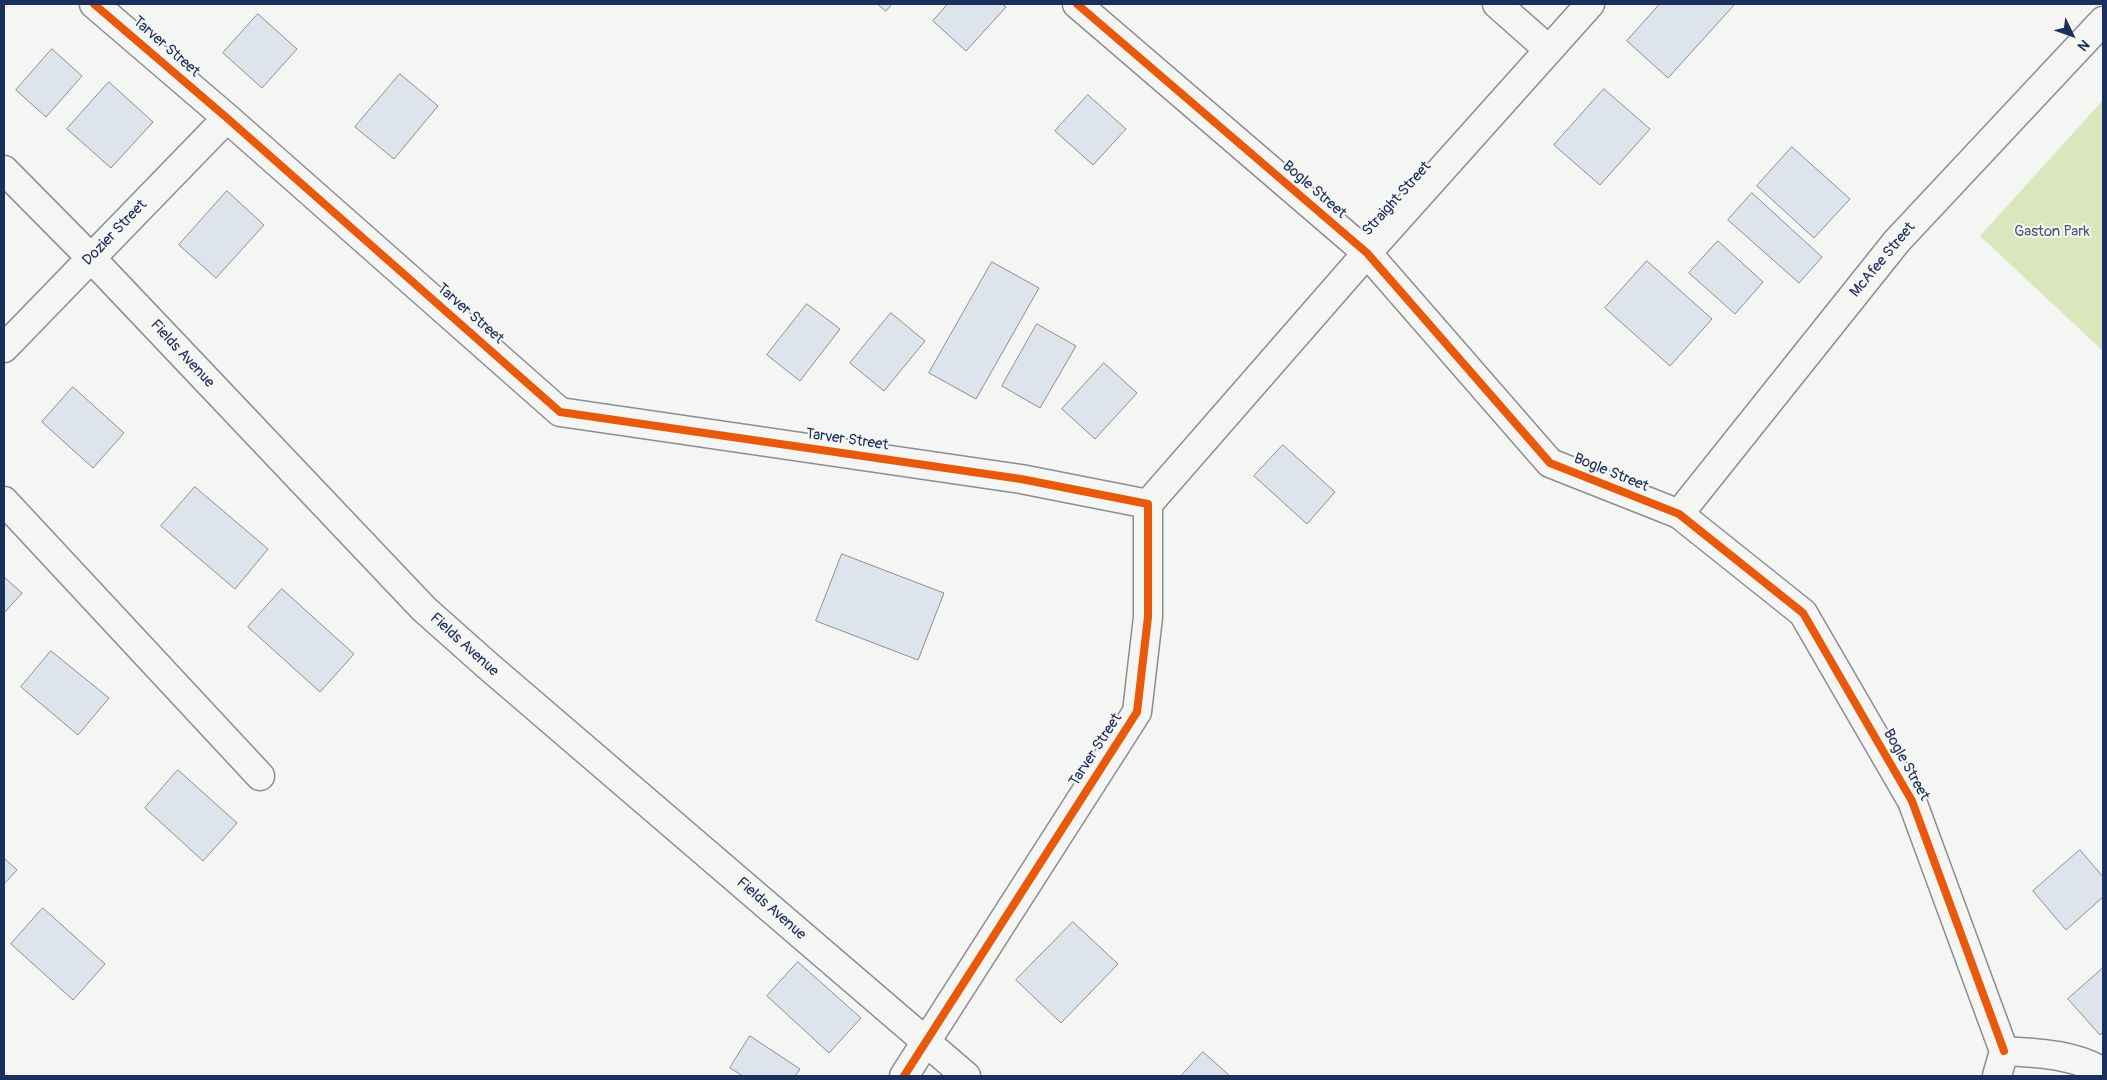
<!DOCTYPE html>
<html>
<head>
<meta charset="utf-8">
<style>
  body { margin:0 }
  #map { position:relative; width:2107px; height:1080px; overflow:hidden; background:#f5f5f3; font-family:Pangolin,sans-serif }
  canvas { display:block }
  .frame { position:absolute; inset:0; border:5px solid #1b2f5e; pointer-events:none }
  .north { position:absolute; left:2047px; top:10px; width:50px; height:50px; -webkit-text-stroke:4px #f6f6f2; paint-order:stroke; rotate:132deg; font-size:14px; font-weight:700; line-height:20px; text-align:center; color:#1b2f5e }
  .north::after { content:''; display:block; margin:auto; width:18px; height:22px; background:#1b2f5e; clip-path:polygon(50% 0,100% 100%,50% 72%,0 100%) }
</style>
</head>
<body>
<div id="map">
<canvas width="2107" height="1080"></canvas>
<div class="frame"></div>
<div class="north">N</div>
</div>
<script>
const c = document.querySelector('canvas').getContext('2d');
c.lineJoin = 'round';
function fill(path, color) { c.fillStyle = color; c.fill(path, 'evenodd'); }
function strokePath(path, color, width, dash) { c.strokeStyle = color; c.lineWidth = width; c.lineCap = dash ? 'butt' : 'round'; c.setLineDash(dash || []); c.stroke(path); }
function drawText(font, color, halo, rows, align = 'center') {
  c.font = font + ' Pangolin,sans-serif'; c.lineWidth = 4; c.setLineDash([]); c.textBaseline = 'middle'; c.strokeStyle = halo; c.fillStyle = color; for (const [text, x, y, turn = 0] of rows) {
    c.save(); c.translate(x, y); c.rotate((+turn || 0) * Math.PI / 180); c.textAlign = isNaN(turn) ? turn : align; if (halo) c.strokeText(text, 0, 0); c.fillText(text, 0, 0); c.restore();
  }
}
const green = new Path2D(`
  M2103,100V351L1980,236Z`);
const building = new Path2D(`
  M878,4H892L886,11Z
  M948,4H1002L1006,7L966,51L933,21Z
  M1660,4H1735L1668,78L1627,41Z
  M258,14L297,49L262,88L223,53Z
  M52,49L82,76L46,117L16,90Z
  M400,74L438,106L394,159L355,127Z
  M109,82L153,122L111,168L67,129Z
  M1604,89L1650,129L1600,185L1554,145Z
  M1088,95L1126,129L1093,165L1055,131Z
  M1792,147L1850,199L1814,238L1757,186Z
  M227,191L264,225L216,278L179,245Z
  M1752,193L1822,257L1799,283L1728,220Z
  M1718,241L1763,282L1735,314L1689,273Z
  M1647,261L1712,319L1670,366L1605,308Z
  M992,262L1039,288L976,399L929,373Z
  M807,304L840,329L800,381L767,355Z
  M891,313L925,341L884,391L850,363Z
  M1037,324L1076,346L1040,408L1002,386Z
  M1104,363L1137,393L1095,439L1062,409Z
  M73,387L124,433L93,468L42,422Z
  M1283,445L1335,492L1307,524L1254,476Z
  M195,487L268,549L235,589L161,526Z
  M842,554L944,593L918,660L816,621Z
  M4,577L22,593L4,613Z
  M282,589L354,654L320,692L248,627Z
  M51,651L109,698L78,735L21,687Z
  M178,770L237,823L203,861L145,808Z
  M2080,850L2103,877V897L2066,930L2033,891Z
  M4,858L17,870L4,884Z
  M43,908L105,964L73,1000L11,944Z
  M1073,922L1118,964L1061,1023L1016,980Z
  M798,962L861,1018L829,1053L767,996Z
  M2103,968V1032L2100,1035L2068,999Z
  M750,1036L800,1069L795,1076H743L730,1068Z
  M1203,1052L1230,1076H1181Z`);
const minor = new Path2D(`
  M94,4L227,118L560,412L1021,479L1148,504V617L1137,712L904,1076
  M1077,4L1367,253L1550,463L1679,514L1803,613L1912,801L2004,1051
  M1497,4L1549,50
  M4,170L91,258L424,609L487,665L966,1076
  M4,348L227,118
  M4,501L260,776
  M1148,504L1367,253L1590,4
  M1679,514L1897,241L2103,21
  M2004,1051C2038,1053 2074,1054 2103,1072
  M1997,1076L2004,1051`);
const cycleway = new Path2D(`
  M94,4L227,118L560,412L1021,479L1148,504V617L1137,712L904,1076
  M1077,4L1367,253L1550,463L1679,514L1803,613L1912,801L2004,1051`);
const streetNames = [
  ["Tarver Street",166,47,41],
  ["Bogle Street",1314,190,41],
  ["Straight Street",1397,199,-48],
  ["Dozier Street",115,233,-46],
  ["McAfee Street",1883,260,-50],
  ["Tarver Street",470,314,41],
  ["Fields Avenue",182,354,47],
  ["Tarver Street",847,440,8],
  ["Bogle Street",1611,473,22],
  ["Fields Avenue",464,645,42],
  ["Tarver Street",1096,750,-57],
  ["Bogle Street",1906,765,61],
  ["Fields Avenue",771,909,41]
];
const parkNames = [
  ["Gaston Park",2052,232]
];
fill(green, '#dae7bd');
fill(building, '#dee4ec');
strokePath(building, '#898d95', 1);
strokePath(minor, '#898d95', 31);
strokePath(minor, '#f5f5f3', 28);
strokePath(cycleway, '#e8590c', 8);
drawText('15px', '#1b2f5e', '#f6f6f2', streetNames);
drawText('15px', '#455a6b', '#f6f6f2', parkNames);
</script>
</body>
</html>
